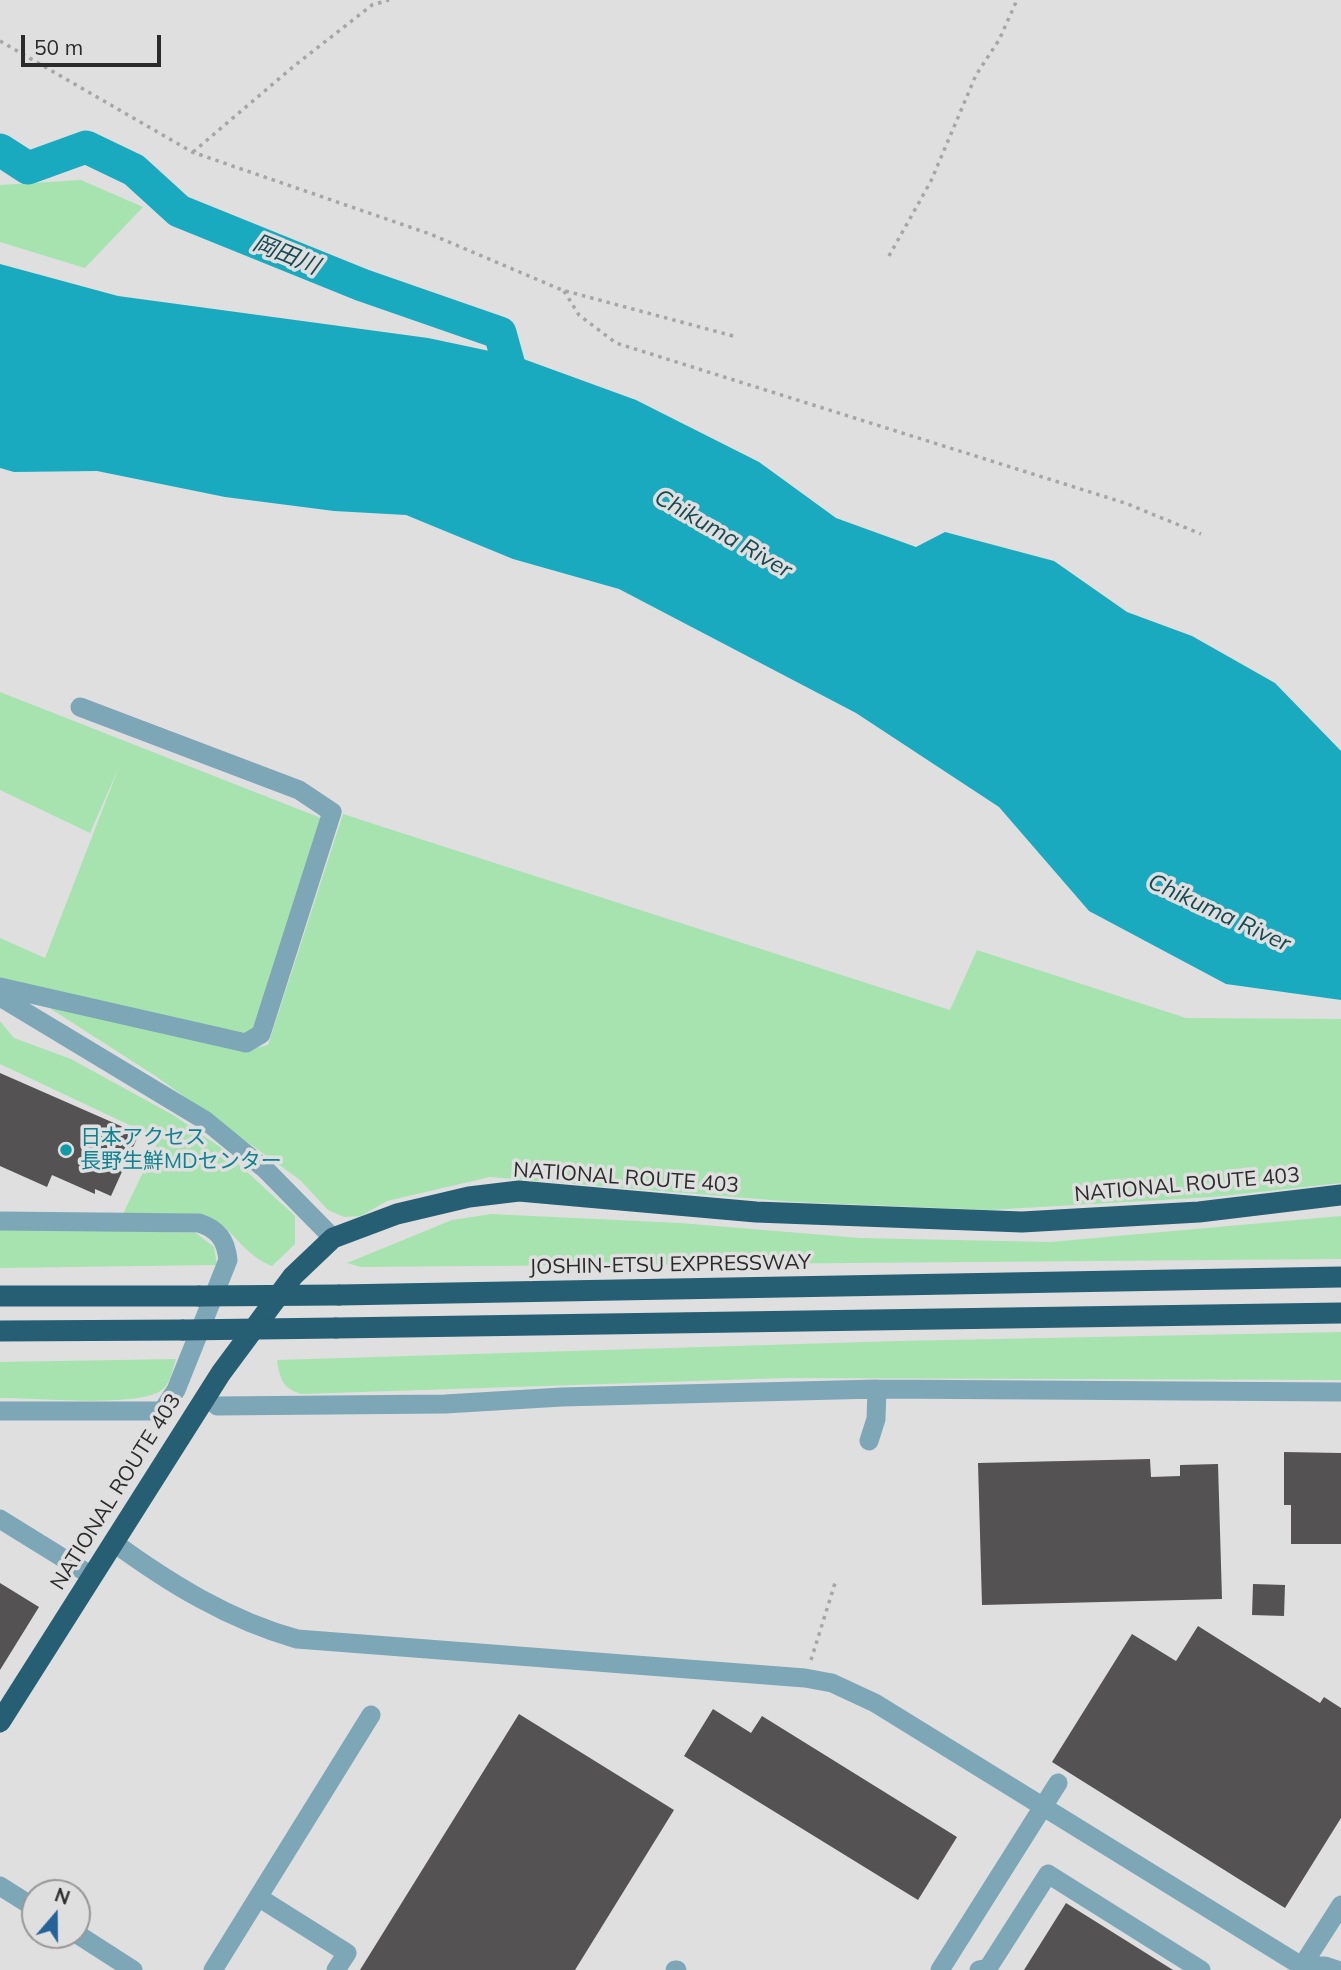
<!DOCTYPE html>
<html>
<head>
<meta charset="utf-8">
<style>
  body { margin:0 }
  #map { position:relative; width:1341px; height:1970px; overflow:hidden; background:#dfdfe0; font-family:Mulish,sans-serif }
  canvas { display:block }
  .north { position:absolute; left:21px; top:1879px; width:70px; height:70px; box-sizing:border-box; background:#dfdfe0; border:2px solid #979798; border-radius:50%; rotate:20deg; font-size:19px; font-weight:700; line-height:28px; text-align:center; color:#2b2b2b }
  .north::after { content:''; display:block; margin:auto; width:24px; height:32px; background:#256298; clip-path:polygon(50% 0,100% 100%,50% 72%,0 100%) }
  .scale { position:absolute; left:21px; top:35px; width:140px; height:32px; box-sizing:border-box; border:4px solid #2b2b2b; border-top:0; padding-left:9px; font-size:21px; line-height:24px; white-space:nowrap; color:#2b2b2b; -webkit-text-stroke:5px #dfdfe0; paint-order:stroke }
</style>
</head>
<body>
<div id="map">
<canvas width="1341" height="1970"></canvas>
<div class="north">N</div>
<div class="scale">50 m</div>
</div>
<script>
const c = document.querySelector('canvas').getContext('2d');
c.lineJoin = 'round';
function fill(path, color) { c.fillStyle = color; c.fill(path, 'evenodd'); }
function strokePath(path, color, width, dash) { c.strokeStyle = color; c.lineWidth = width; c.lineCap = dash ? 'butt' : 'round'; c.setLineDash(dash || []); c.stroke(path); }
function drawText(font, color, halo, rows, align = 'center') {
  c.font = font + ' Mulish,"Noto Sans JP",sans-serif'; c.lineWidth = 7; c.setLineDash([]); c.textBaseline = 'middle'; c.strokeStyle = halo; c.fillStyle = color; for (const [text, x, y, turn = 0] of rows) {
    c.save(); c.translate(x, y); c.rotate((+turn || 0) * Math.PI / 180); c.textAlign = isNaN(turn) ? turn : align; if (halo) c.strokeText(text, 0, 0); c.fillText(text, 0, 0); c.restore();
  }
}
const green = new Path2D(`
  M81,180L143,207L85,268L0,242V185Z
  M0,692L321,818L253,1029L245,1033L0,983V938L45,958L119,767L90,833L0,790Z
  M343,814L950,1010L977,950L1186,1018L1341,1019V1183L1213,1197L989,1210L795,1202L490,1177L387,1201L361,1216L344,1217L328,1210L300,1180L157,1077L51,1009L53,1004L242,1051L268,1045Z
  M0,1021L14,1038L71,1059L173,1115L220,1147L295,1216V1244L272,1266C249,1257 239,1240 221,1224C204,1209 146,1214 123,1214L159,1139L0,1064Z
  M491,1214L680,1223L860,1238L1050,1242L1341,1216V1259L361,1267L347,1263L452,1220Z
  M0,1227L196,1233L214,1247L217,1265L0,1268Z
  M1341,1332V1380L786,1378L301,1394C282,1388 280,1379 277,1360L898,1341Z
  M176,1359C172,1371 170,1386 159,1392C131,1407 35,1398 0,1398V1362Z`);
const water = new Path2D(`
  M0,264L118,296L428,338L518,357L636,400L759,462L836,518L916,547L945,532L1054,561L1127,612L1192,636L1275,683L1341,751V1000L1226,984L1089,911L999,807L856,713L619,589L513,559L406,515L334,511L225,497L97,471L14,472L0,468Z`);
const river = new Path2D(`
  M0,150L28,168L86,147L134,170L179,211L362,285L500,333L518,398`);
const building = new Path2D(`
  M0,1073L139,1134L111,1196L95,1189V1194L52,1175L47,1187L0,1166Z
  M1284,1452L1341,1453V1544H1291V1505H1284Z
  M1150,1459L1151,1477L1180,1476V1465L1218,1464L1222,1599L982,1605L978,1463Z
  M0,1583L39,1607L0,1670Z
  M1253,1584L1285,1585L1284,1616L1252,1615Z
  M1198,1626L1320,1703L1324,1697L1341,1708V1818L1285,1908L1052,1762L1132,1634L1176,1661Z
  M713,1709L751,1733L762,1716L957,1837L918,1900L684,1756Z
  M519,1714L674,1810L575,1970H360Z
  M1066,1903L1173,1970H1024Z`);
const path = new Path2D(`
  M0,41L192,152L430,234L562,290L737,337
  M193,152L294,66L372,5L389,0
  M889,256L931,181L976,75L999,40L1017,0
  M564,291L579,315L616,343L1125,503L1201,534
  M811,1660L836,1580`);
const minor = new Path2D(`
  M0,987L246,1043L261,1034L332,812L299,790L80,707
  M0,997L206,1121L266,1170L333,1238
  M0,1221L199,1223C218,1229 226,1240 228,1260L176,1390L162,1411H0
  M217,1406L445,1404L562,1397L877,1389L1341,1392
  M869,1441L876,1419L877,1389
  M0,1519L92,1576
  M113,1542C169,1583 229,1620 297,1639L805,1678L832,1683L875,1703L1308,1970
  M0,1886L35,1908
  M258,1897L347,1953L336,1970
  M77,1934L133,1970
  M1302,1966L1341,1905
  M1302,1966H1325L1337,1970
  M213,1970L371,1715
  M675,1970H677
  M940,1970L1058,1783
  M979,1970L988,1968L1048,1874L1201,1970`);
const highway = new Path2D(`
  M339,1295L1341,1277
  M0,1296H199
  M336,1328L1341,1313
  M0,1331L183,1330
  M0,1722L221,1373L293,1276L333,1238L397,1214L469,1197L519,1191L756,1212L1022,1222L1199,1212L1341,1195`);
const highwayBridge = new Path2D(`
  M199,1296L339,1295
  M183,1330L336,1328`);
const markers = [
  [66,1150,7,"#0f9aa8"]
];
const cultureNames = [
  ["日本アクセス",80,1138],
  ["長野生鮮MDセンター",80,1162]
];
const streetNames = [
  ["NATIONAL ROUTE 403",626,1178,4],
  ["NATIONAL ROUTE 403",1187,1185,-5],
  ["JOSHIN-ETSU EXPRESSWAY",670,1265,-1],
  ["NATIONAL ROUTE 403",116,1492,-58]
];
const waterNames = [
  ["岡田川",286,255,22],
  ["Chikuma River",723,534,30],
  ["Chikuma River",1219,913,25]
];
fill(green, '#a7e3af');
fill(water, '#1aaabf');
strokePath(river, '#1aaabf', 33);
fill(building, '#545252');
strokePath(path, '#a6a6a7', 3.5, [3.5, 5]);
strokePath(minor, '#7da7b7', 19);
strokePath(highway, '#265f74', 21);
strokePath(highwayBridge, '#265f74', 21);
for (const [x, y, r, color] of markers) { const dot = new Path2D(); dot.arc(x, y, r, 0, 2 * Math.PI); c.fillStyle = color; c.fill(dot); strokePath(dot, '#dfdfe0', 2.5); }
drawText('21px', '#0d838f', '#dfdfe0', cultureNames, 'left');
drawText('21px', '#2b2b2b', '#dfdfe0', streetNames);
drawText('italic 23px', '#134a53', '#dfdfe0', waterNames);
</script>
</body>
</html>
